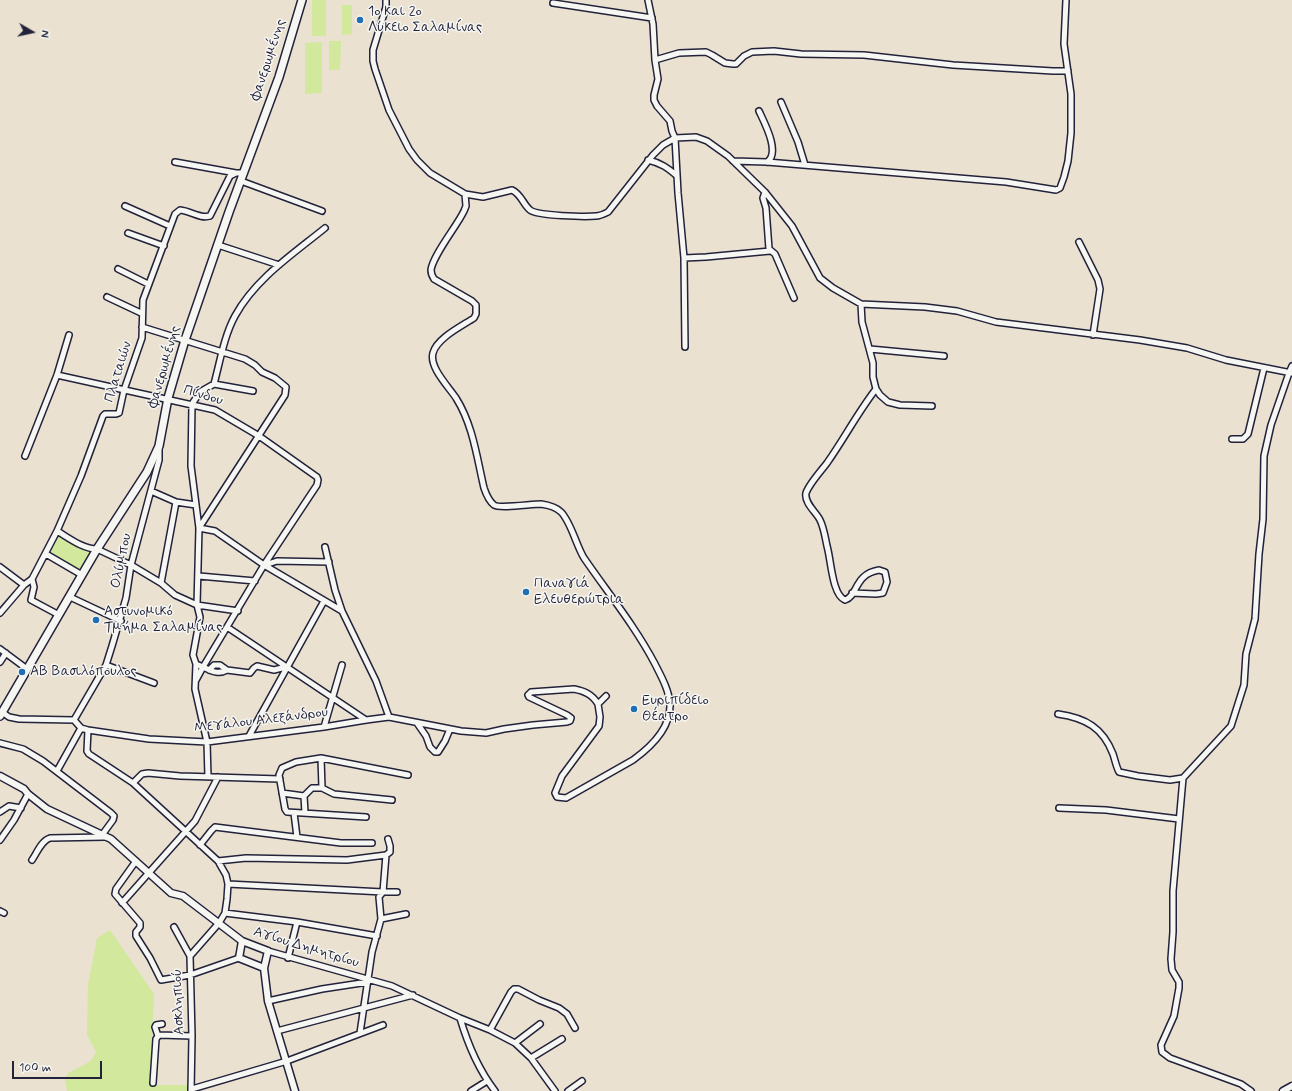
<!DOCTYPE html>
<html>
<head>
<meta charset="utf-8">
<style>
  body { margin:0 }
  #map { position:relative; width:1292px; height:1091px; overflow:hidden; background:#ebe1d1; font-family:Mynerve,sans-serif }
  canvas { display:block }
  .north { position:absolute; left:12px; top:12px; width:40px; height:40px; -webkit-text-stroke:3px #f6f6f2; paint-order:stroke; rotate:99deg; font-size:11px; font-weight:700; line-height:16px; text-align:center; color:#22223b }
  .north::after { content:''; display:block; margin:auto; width:14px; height:18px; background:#22223b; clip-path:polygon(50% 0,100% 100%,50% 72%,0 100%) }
  .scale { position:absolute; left:12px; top:1061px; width:90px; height:18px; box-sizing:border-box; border:2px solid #22223b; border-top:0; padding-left:5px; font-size:12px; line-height:14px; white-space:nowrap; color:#22223b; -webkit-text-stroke:3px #f6f6f2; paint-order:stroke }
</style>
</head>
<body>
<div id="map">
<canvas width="1292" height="1091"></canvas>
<div class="north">N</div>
<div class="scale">100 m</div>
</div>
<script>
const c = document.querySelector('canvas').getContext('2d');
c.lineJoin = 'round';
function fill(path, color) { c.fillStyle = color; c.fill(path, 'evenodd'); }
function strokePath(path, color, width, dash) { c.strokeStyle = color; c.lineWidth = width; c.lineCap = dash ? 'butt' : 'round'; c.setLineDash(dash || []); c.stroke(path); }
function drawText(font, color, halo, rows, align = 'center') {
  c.font = font + ' Mynerve,sans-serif'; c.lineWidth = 3; c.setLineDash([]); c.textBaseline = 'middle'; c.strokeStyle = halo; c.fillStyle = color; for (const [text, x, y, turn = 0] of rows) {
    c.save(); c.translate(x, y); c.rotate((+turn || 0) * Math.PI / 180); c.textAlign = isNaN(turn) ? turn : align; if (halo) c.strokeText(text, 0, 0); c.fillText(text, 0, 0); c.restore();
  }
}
const green = new Path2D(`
  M312,0H326V36H312Z
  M342,5H352V34L342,35Z
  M329,41H341L340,70H329Z
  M322,42V93L305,94V43Z
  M58,537L90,552L80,569L49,553Z
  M110,930L154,994L150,1085H188L187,1091H67L65,1079L68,1073L91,1061L96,1052L87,1035L88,985L97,938Z`);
const minor = new Path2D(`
  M386,0V7L373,50V61L375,69L389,110L409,149L417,160L430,173L465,194L483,197L512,190C521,194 523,204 530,210C537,216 586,217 596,216C600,216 604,214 608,212L653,155L663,145L675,138L678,193L684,258L685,347
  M648,0L653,24L655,60L658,79L654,95V100L657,106L670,121L672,131L675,138L696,137L707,141L728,156L765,192L792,226L820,278L833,288L861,304L925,307L957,311L996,322L1140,340L1187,348L1226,360L1292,373
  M553,3L652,18
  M655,60L679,53L706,52L712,55L725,63L733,64H736L744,56L752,52L774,51L801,54L864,55L953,65L1053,71H1068
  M781,102L798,142L805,165
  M759,111C764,122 781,153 767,162
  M648,160C661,163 668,168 677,176
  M733,161L767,162L1006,182L1056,190L1060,188L1064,177L1068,161L1071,133V94L1064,44L1066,0
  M175,162L236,173
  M241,181L322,211
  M765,192L763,198L766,208L769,249L775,254L794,298
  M465,194L466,206L464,211C457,226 433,255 431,270C431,274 432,276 434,279L472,301L476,305V314L474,318C462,326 437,338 433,353C429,367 448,386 456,398C473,425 477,458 484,488C486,494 489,501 494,505C500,509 531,504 541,504C548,505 556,507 561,512C571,522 576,545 584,558C608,593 635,626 655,664C661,676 669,690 670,704C671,727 651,747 633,760L566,798L557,797L555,793L562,776L599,726L600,717L598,704L606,696
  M125,206L170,226
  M128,233L164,246
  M1079,242L1098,280L1100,289L1093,335
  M218,245L279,265
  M684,258L706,257L770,251
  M118,269L148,284
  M107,297L141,313
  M861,304L862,322L873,363V377L876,389L880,395L888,402L900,405L932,406
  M142,327L245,359L255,365L262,372L275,378L286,387L285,395L199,528L215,531L264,565L342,611L376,681L389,717
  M870,349L944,356
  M57,375L215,410L259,436L317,477L318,480L317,485L264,565L203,667L196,664L195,689L207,742L208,777
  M214,384C220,362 224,336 235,316C255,279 293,254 325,228
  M1232,439H1243L1248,434L1264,368
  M25,456L57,375L69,335
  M151,491L176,502L161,583
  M176,502L196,505
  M57,531C69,538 83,549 97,549L131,565L161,583L175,595L197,605L238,611
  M325,547L335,590L342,611
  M46,554L82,575
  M265,565L277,561L329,562
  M0,567L24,585L0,613
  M199,576L255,581
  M32,579L34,587L31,600L59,615
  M24,585L32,579L57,531L81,476L103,416L105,414H116L119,413L124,390L142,338L143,300L175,214L180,210C191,211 200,219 210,216L230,176L236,173H242L244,171
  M852,593L876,594L883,593L887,582L885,572L879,570C854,574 858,596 845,600C832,595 831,559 827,546C825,537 824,528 820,520C816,512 804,503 806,493C809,484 821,471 827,463C844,439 858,412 876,389
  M70,597L121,621
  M227,627L366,720
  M0,649L27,669
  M0,662L6,653
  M196,664L193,655L200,617L197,605L199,528L191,466L192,404L200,392L214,384L253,391
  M106,665L154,683
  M209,670L214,665H220L227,670
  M196,680L203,667C212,671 218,675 227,670L250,673L254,668L257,666L274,670L286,667
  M2,712L9,717L19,719L74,720
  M1058,714C1086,718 1103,728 1113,754C1115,760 1116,766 1119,772L1138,776L1170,780L1183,778
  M74,720L81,728L88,730L149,739L207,742L324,727L366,720L389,717L461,731L486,733L504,729L533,725L567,722L570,721L571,718L567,715L529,697L528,695L531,692L574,689C584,691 592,694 598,704
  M74,720L106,665L112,646L126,598L131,565L159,460V448
  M417,723L426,736L430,747L435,752H438L445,741L450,729
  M324,727L342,665
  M88,730L87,751L89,754L133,783L218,861L226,875L228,884L227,899L225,913L219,923L190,956L192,1036L191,1091
  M249,736L324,601
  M0,743L23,749L43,761L111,813L114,816L113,820L102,835
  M321,758L322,788L334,794L392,800
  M57,771L81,728
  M133,783L142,774L148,773L180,776L280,779
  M282,793L304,796
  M1059,808L1106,810L1179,819
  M0,812L9,806L21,808
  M294,813L297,837
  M305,813L304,796L312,788H322
  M366,817L287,812L285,809L279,775L282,768L296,762L321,758L408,775
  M0,840L14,820L28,794
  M200,845L211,831L215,827L341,843H372
  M32,860C37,853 41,841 50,838L105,837
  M136,861L116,889L115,894L140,923V927L136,932V936L150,958L161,980L190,975L239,958
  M218,861L246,858L347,860L386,855
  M228,884L383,892H397
  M122,903L195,821L218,777
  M0,911L4,913
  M225,913L297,922L377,936
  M381,919L406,914
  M174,927L190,956
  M268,951L392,986L460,1018L490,1030L515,1043L531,1058L555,1091
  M288,958L297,922
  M268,1001L322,989L368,982
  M460,1018C468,1045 478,1069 495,1091
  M490,1030L511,992L514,989H518L539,1000L559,1008L567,1014L575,1028
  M277,1031L413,995
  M360,1033L372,952L381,919L379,897L383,892L386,855L390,852V846L388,839
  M158,1036L155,1027L156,1025L162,1024
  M515,1043L540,1024
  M531,1058L562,1039
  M153,1083L156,1039L159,1035L192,1036
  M192,1089L287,1061L383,1025
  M471,1091L487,1081
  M568,1091L582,1081
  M1251,1091L1241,1084L1170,1058L1162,1052L1161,1045L1174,1016L1179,988V982L1172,970L1171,959L1173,932V891L1183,778L1231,726L1244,685L1246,654L1255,619L1259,554L1263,519L1264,456L1271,425L1289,373L1292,366`);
const tertiary = new Path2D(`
  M0,776L24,789L28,794L47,809L111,839L171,893L183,896L242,941L268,951L264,968L268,1001L295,1091
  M242,941L239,958L264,968
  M1283,1091L1292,1086`);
const secondary = new Path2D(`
  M0,716L97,549L147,472L159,446L168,398L185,340L229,212L279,77L302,0`);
const markers = [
  [360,20,4,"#1f6fb2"],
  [526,592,4,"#1f6fb2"],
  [96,620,4,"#1f6fb2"],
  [22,672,4,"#1f6fb2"],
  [634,709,4,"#1f6fb2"]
];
const poiNames = [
  ["1ο και 2ο",368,12],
  ["Λύκειο Σαλαμίνας",368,28],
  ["Παναγιά",534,584],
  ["Ελευθερώτρια",534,600],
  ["Αστυνομικό",104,612],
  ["Τμήμα Σαλαμίνας",104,628],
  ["ΑΒ Βασιλόπουλος",30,672],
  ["Ευριπίδειο",642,701],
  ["Θέατρο",642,717]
];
const streetNames = [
  ["Φανερωμένης",269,60,-72],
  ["Φανερωμένης",165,367,-74],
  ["Πλαταιών",119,372,-73],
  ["Πίνδου",203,396,17],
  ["Ολύμπου",122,561,-78],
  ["Μεγάλου Αλεξάνδρου",261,721,-7],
  ["Αγίου Δημητρίου",306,948,17],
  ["Ασκληπιού",179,1002,-92]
];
fill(green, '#d1e89d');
strokePath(minor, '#22223b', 8);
strokePath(tertiary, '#22223b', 9);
strokePath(secondary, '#22223b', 10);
strokePath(minor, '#f6f6f2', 5);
strokePath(tertiary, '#f6f6f2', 6);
strokePath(secondary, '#f6f6f2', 7);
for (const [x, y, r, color] of markers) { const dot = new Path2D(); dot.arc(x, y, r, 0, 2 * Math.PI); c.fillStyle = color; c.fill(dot); strokePath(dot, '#f6f6f2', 1.5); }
drawText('14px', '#22223b', '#f6f6f2', poiNames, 'left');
drawText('14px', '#22223b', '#f6f6f2', streetNames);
</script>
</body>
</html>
